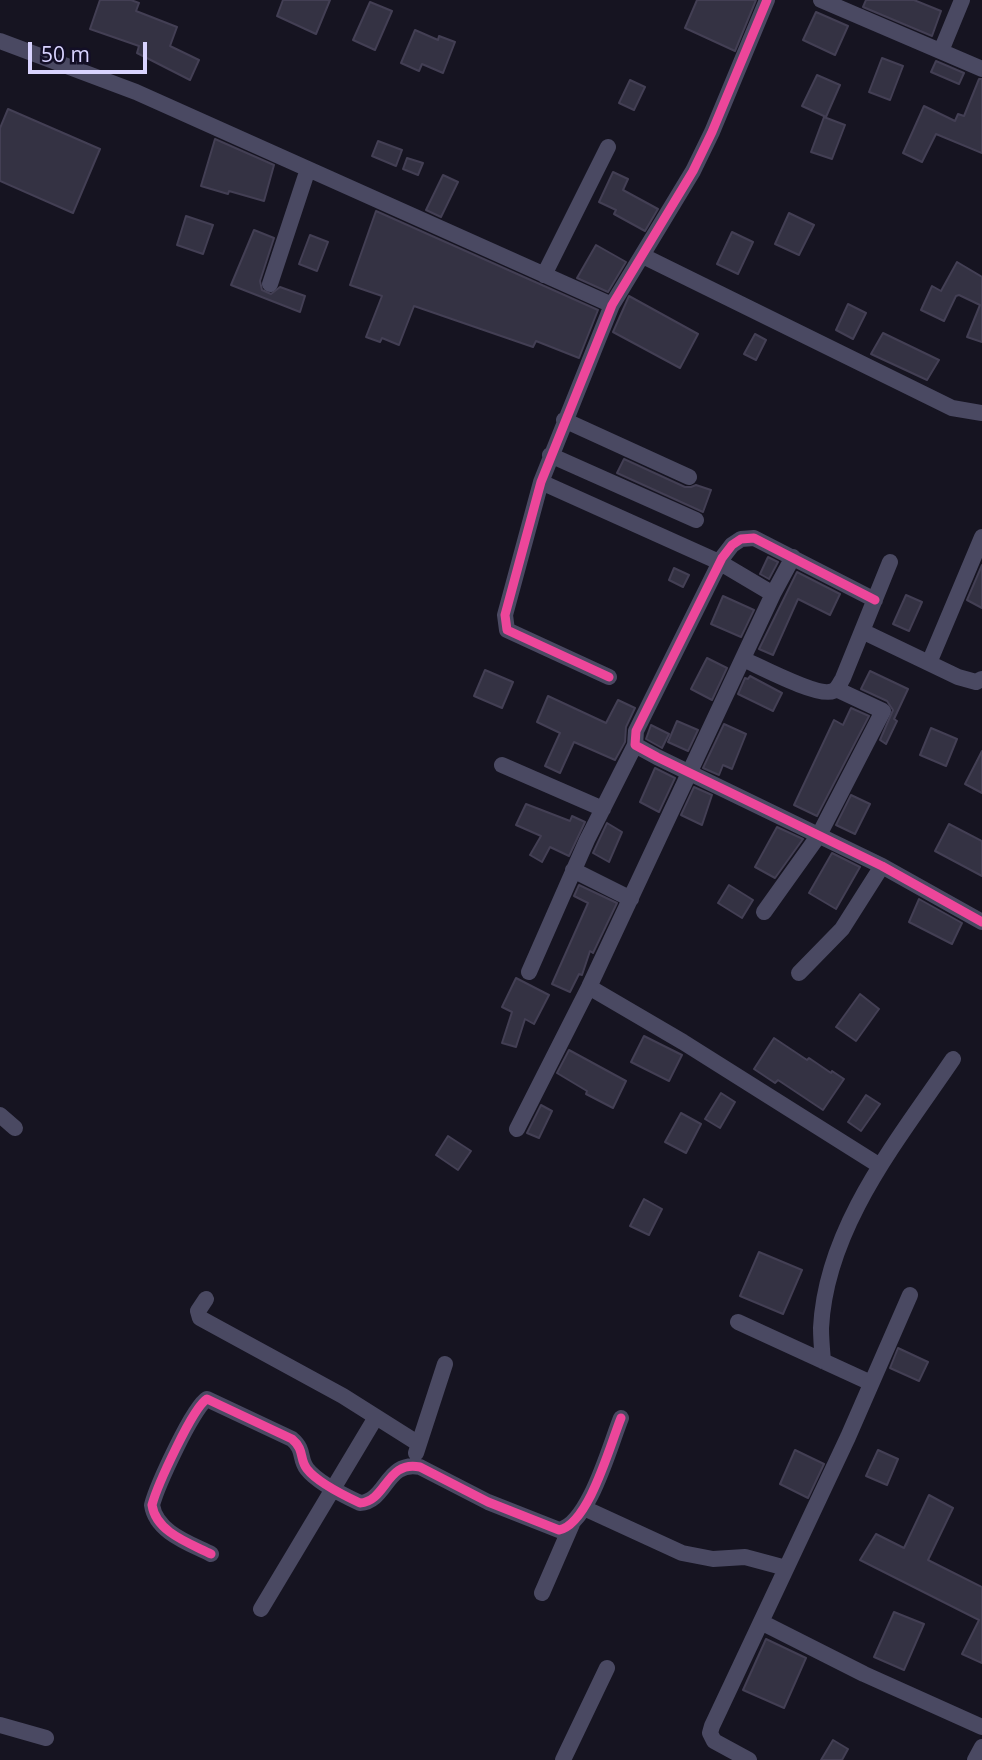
<!DOCTYPE html>
<html>
<head>
<meta charset="utf-8">
<style>
  body { margin:0 }
  #map { position:relative; width:982px; height:1760px; overflow:hidden; background:#161421; font-family:"Open Sans",sans-serif }
  canvas { display:block }
  .scale { position:absolute; left:28px; top:42px; width:119px; height:32px; box-sizing:border-box; border:4px solid #d9d4ff; border-top:0; padding-left:9px; font-size:21px; line-height:24px; white-space:nowrap; color:#d9d4ff; -webkit-text-stroke:5px #130f26; paint-order:stroke }
</style>
</head>
<body>
<div id="map">
<canvas width="982" height="1760"></canvas>
<div class="scale">50 m</div>
</div>
<script>
const c = document.querySelector('canvas').getContext('2d');
c.lineJoin = 'round';
function fill(path, color) { c.fillStyle = color; c.fill(path, 'evenodd'); }
function strokePath(path, color, width, dash) { c.strokeStyle = color; c.lineWidth = width; c.lineCap = dash ? 'butt' : 'round'; c.setLineDash(dash || []); c.stroke(path); }
const building = new Path2D(`
  M100,0H131L139,3L136,11L177,27L170,46L199,60L190,80L137,53L139,46L90,29Z
  M283,0H330L316,34L277,16Z
  M697,0H756L735,51L685,28Z
  M866,0H914L941,11L932,36L863,7Z
  M370,2L392,11L375,50L353,40Z
  M816,12L848,26L835,55L803,40Z
  M415,30L438,40L439,36L455,42L443,73L422,64L419,71L401,63Z
  M882,58L903,66L890,100L869,92Z
  M936,61L964,73L959,84L931,72Z
  M817,75L840,85L826,117L802,106Z
  M979,79H982V153L936,134L922,162L903,153L924,106L955,121L958,114L964,116Z
  M630,80L645,87L634,110L619,103Z
  M8,109L100,149L73,213L0,181V128Z
  M824,117L845,125L832,159L811,152Z
  M215,139L274,165L264,201L229,191L228,194L201,186Z
  M378,141L402,150L396,166L372,156Z
  M407,158L423,163L418,175L403,169Z
  M613,172L628,179L623,190L658,209L645,231L614,214L616,210L599,202Z
  M443,175L458,182L441,217L426,210Z
  M376,211L598,310L579,358L536,341L533,347L414,306L399,345L382,338L380,342L366,337L382,296L350,285Z
  M789,213L814,225L799,255L775,244Z
  M186,216L213,225L203,254L177,245Z
  M254,230L274,238L260,281L262,290L271,294L280,287L305,296L300,312L231,285Z
  M732,232L753,242L738,274L717,264Z
  M310,235L328,242L317,271L299,264Z
  M596,245L626,262L608,292L577,278Z
  M957,262L982,277V342L967,337L980,305L959,295L956,296L944,321L921,310L932,286L941,291Z
  M629,296L698,334L680,368L613,332Z
  M848,304L866,313L853,339L836,330Z
  M883,333L939,360L927,380L871,354Z
  M755,334L766,340L756,360L744,354Z
  M624,459L685,487H691L696,485L711,490L703,512L617,473Z
  M768,557L778,562L769,579L760,574Z
  M982,565V608L967,600Z
  M674,568L689,575L683,587L669,580Z
  M797,572L840,594L830,615L798,599L773,655L759,649Z
  M906,595L922,602L909,631L893,624Z
  M723,596L754,610L741,637L711,624Z
  M707,658L727,668L712,700L691,689Z
  M485,670L513,682L502,708L474,696Z
  M870,671L908,689L894,719L897,721L886,744L880,740L893,710L887,701L861,689Z
  M750,676L782,693L773,711L738,694L745,678L748,679Z
  M548,696L606,723L618,700L635,708L626,727L625,742L615,760L574,742L560,773L545,766L560,733L537,722Z
  M851,708L869,716L817,816L794,805L834,720L843,725Z
  M677,721L698,730L688,751L668,742Z
  M724,724L746,734L732,769L723,765L719,775L703,768Z
  M651,725L669,734L662,748L646,739Z
  M931,728L957,739L946,766L920,755Z
  M982,751V793L965,784Z
  M655,768L675,778L659,812L640,802Z
  M694,787L712,795L702,825L681,815Z
  M851,795L870,804L855,834L836,825Z
  M526,804L570,821L572,816L585,822L569,856L550,847L542,862L530,855L541,836L516,825Z
  M607,823L622,832L609,862L593,853Z
  M949,824L982,841V876L935,851Z
  M777,827L803,839L775,878L755,867Z
  M832,853L860,867L836,909L809,893Z
  M579,885L617,903L593,953L590,951L582,975L579,974L570,992L552,984L588,903L574,896Z
  M729,885L753,900L742,918L718,903Z
  M919,899L962,923L952,944L909,922Z
  M516,978L549,995L534,1024L525,1019L516,1047L502,1043L512,1012L502,1007Z
  M860,994L879,1009L856,1041L836,1027Z
  M644,1036L682,1055L669,1081L631,1062Z
  M774,1038L807,1060L809,1058L831,1073L832,1071L844,1079L823,1110L778,1080L775,1083L754,1069Z
  M569,1050L626,1081L613,1108L586,1094L587,1091L557,1073Z
  M721,1093L735,1102L720,1128L705,1119Z
  M866,1095L880,1104L861,1131L848,1122Z
  M541,1105L552,1111L539,1138L527,1133Z
  M681,1113L701,1124L686,1153L665,1142Z
  M448,1136L471,1151L458,1170L436,1155Z
  M644,1199L662,1209L649,1235L630,1226Z
  M759,1252L802,1270L783,1314L740,1296Z
  M898,1348L928,1362L919,1381L890,1368Z
  M795,1450L824,1464L808,1498L780,1484Z
  M878,1450L898,1459L887,1485L866,1476Z
  M929,1495L953,1508L928,1560L982,1587V1663L962,1654L979,1620L860,1560L876,1534L904,1548Z
  M894,1612L924,1624L904,1670L874,1657Z
  M766,1639L806,1658L784,1708L743,1690Z
  M833,1740L848,1749L842,1760H821Z`);
const minor = new Path2D(`
  M821,0L982,69
  M0,41L136,92L612,305
  M941,51L962,0
  M643,256L952,408L982,413
  M544,275L608,147
  M270,284L308,169
  M564,420L689,477
  M550,455L696,520
  M541,482L719,562L773,594
  M875,600L754,538L741,539L732,545L722,558L636,731L635,745L657,757L882,866L982,922
  M862,631L958,677L976,682L982,679
  M743,659C759,666 819,698 833,691C838,689 840,683 843,678L890,562
  M929,663L982,537
  M609,677L507,630L505,615L541,482L612,305L693,171L712,132L767,0
  M502,765L603,809
  M573,870L631,899
  M764,912L819,835L883,711L836,689
  M529,972L587,840L635,745
  M799,973L842,929L882,866
  M589,987L683,1042L880,1166
  M0,1115L15,1128
  M517,1129L589,987L773,594L793,557
  M206,1299L198,1311L200,1318L343,1396L419,1444
  M738,1322L871,1383
  M823,1361C822,1350 821,1339 821,1328C826,1227 898,1140 953,1059
  M416,1453L445,1364
  M584,1508L682,1553L713,1559L745,1557L786,1568
  M211,1554C189,1543 156,1532 152,1505C157,1486 193,1407 207,1399L292,1439C305,1450 299,1459 307,1469C317,1482 345,1496 360,1503C387,1501 386,1460 420,1467L488,1502L559,1530C589,1524 610,1445 621,1418
  M542,1593L572,1524
  M261,1609L376,1417
  M761,1622L864,1674L982,1727
  M0,1725L46,1738
  M563,1760L607,1668
  M749,1760L714,1741L710,1733L712,1726L848,1437L910,1295
  M975,1760L982,1747`);
const cycleway = new Path2D(`
  M875,600L754,538L741,539L732,545L722,558L636,731L635,745L657,757L882,866L982,922
  M609,677L507,630L505,615L541,482L612,305L693,171L712,132L767,0
  M211,1554C189,1543 156,1532 152,1505C157,1486 193,1407 207,1399L292,1439C305,1450 299,1459 307,1469C317,1482 345,1496 360,1503C387,1501 386,1460 420,1467L488,1502L559,1530C589,1524 610,1445 621,1418`);
fill(building, '#343243');
strokePath(building, '#433f54', 2);
strokePath(minor, '#4a4962', 16);
strokePath(cycleway, '#ed469a', 9);
</script>
</body>
</html>
